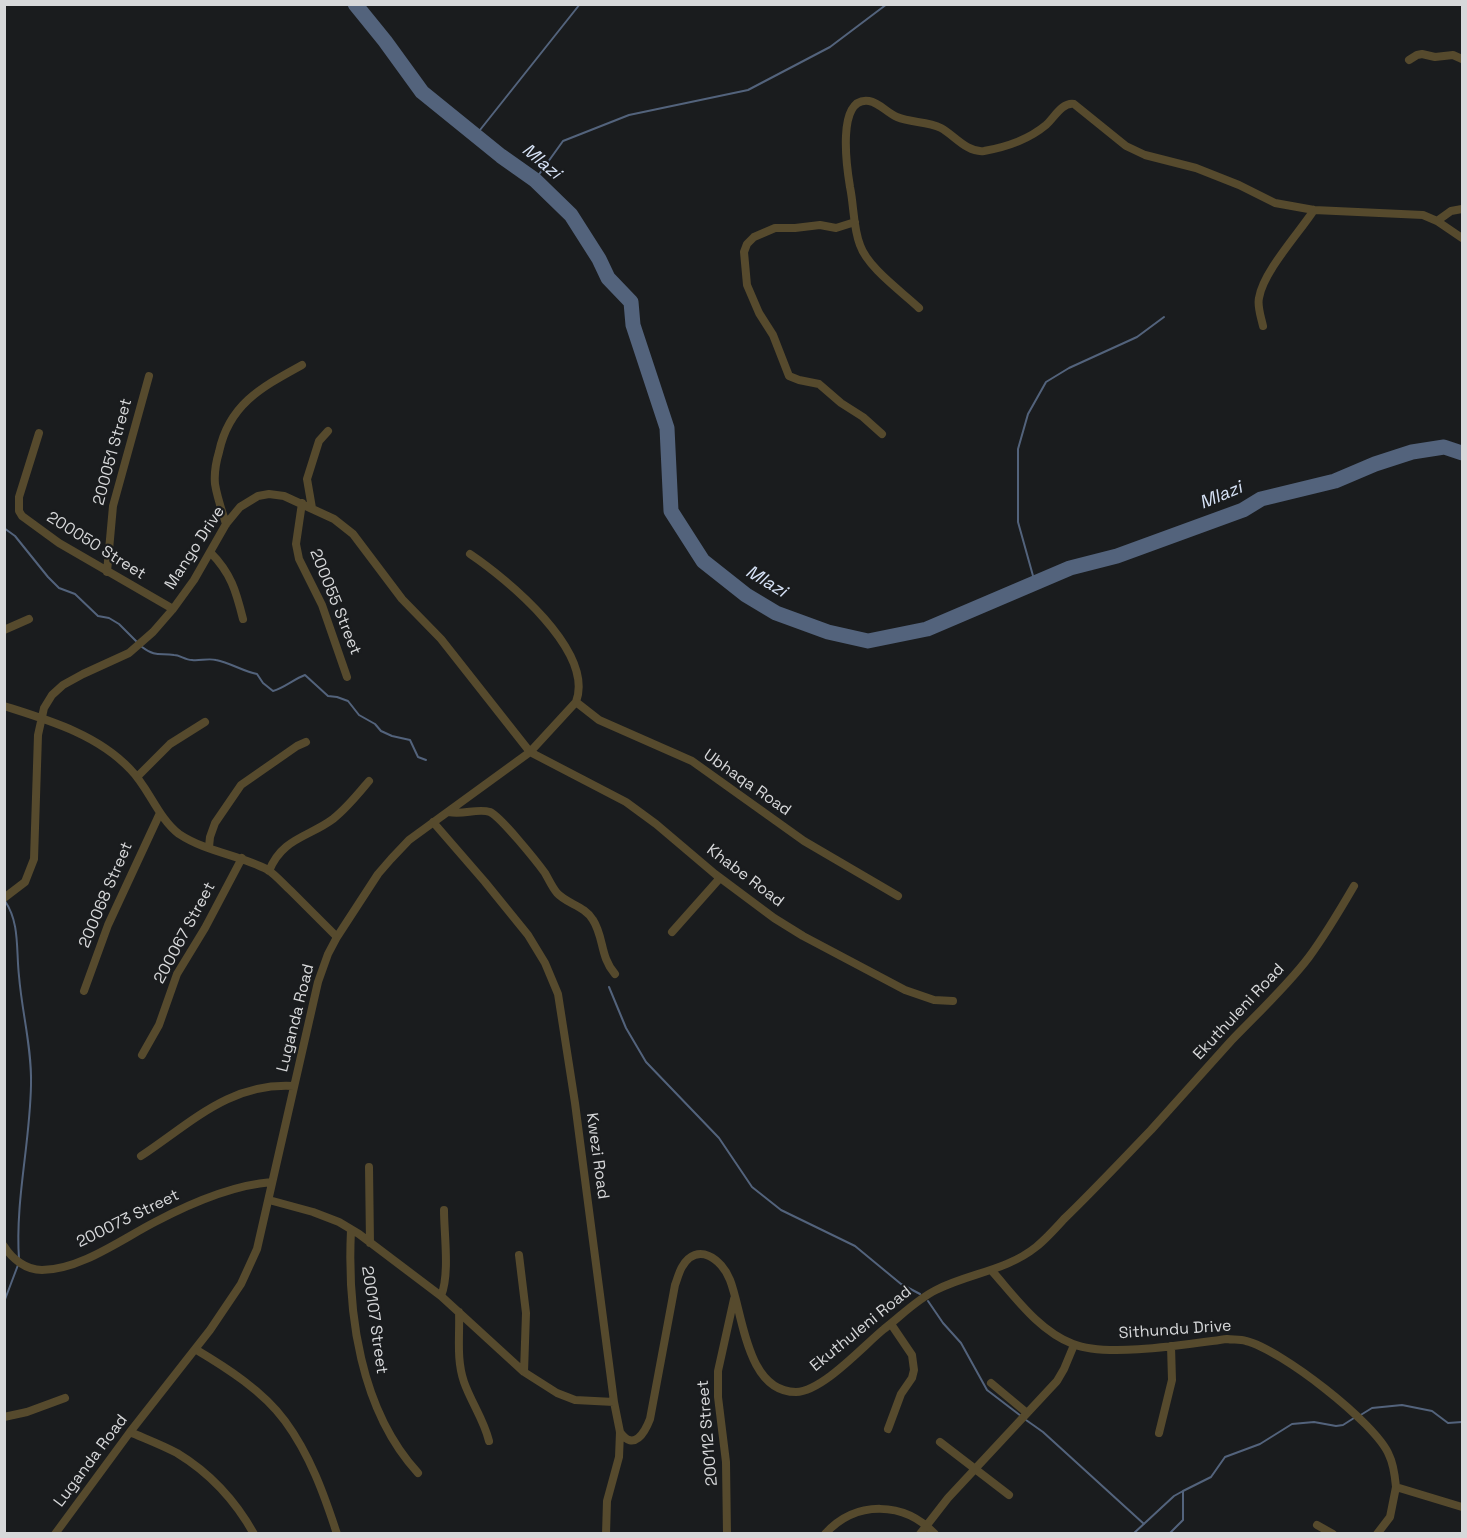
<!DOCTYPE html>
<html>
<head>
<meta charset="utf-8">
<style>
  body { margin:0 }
  #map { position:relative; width:1467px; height:1538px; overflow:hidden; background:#1a1c1e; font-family:"Space Grotesk",sans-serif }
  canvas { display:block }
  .frame { position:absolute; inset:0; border:6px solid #d7d8da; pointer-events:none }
</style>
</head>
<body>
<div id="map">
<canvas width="1467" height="1538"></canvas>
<div class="frame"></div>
</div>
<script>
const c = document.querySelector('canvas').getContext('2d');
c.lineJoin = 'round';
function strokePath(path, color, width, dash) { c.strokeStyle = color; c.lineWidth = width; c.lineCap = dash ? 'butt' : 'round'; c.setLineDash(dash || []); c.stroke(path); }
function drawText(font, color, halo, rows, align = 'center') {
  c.font = font + ' "Space Grotesk",sans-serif'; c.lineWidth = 4.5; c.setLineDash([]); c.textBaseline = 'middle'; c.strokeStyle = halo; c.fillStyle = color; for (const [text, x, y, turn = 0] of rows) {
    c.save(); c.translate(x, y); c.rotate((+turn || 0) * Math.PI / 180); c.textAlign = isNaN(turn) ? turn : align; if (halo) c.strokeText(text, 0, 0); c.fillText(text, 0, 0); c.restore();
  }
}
const stream = new Path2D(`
  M476,135L580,4
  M535,180L563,141L629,115L748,90L830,47L887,4
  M4,528L15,536L48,577L59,588L75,594L98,616L109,618L119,624L137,642
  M1035,583L1018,522V449L1028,414L1046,382L1069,368L1137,337L1164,317
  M142,647C155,657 160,653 174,655C180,655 185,660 192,660C200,661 208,658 216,660C231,663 242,671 257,674L263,683L273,691C284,688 294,679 305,675L328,696L337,697L348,701L359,715L375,724L381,731L392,736L410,740L418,757L426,760
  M5,901C20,923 16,950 19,976C22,1013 32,1048 31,1085C30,1144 15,1201 19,1259
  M609,987L626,1028L646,1062L719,1138L752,1187L781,1210L855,1246L901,1284L920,1294
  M928,1301L943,1323L961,1343L987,1390L1021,1416
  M4,1302L18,1265
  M1359,1416L1372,1408L1402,1405L1432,1411L1448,1423L1462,1422
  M1026,1420L1043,1432L1144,1524
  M1133,1534L1174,1496L1183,1491
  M1169,1534L1183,1520V1491L1211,1477L1225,1457L1260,1444L1292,1424L1314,1422L1336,1426L1343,1425L1354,1418`);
const river = new Path2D(`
  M355,4L385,41L422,92L501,156L535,180L571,215L599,259L608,278L631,302L633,325L667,428L671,511L703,561L746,595L776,613L828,632L868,641L927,629L1070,568L1117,556L1243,510L1261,499L1335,481L1375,464L1412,452L1444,447L1462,453`);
const street = new Path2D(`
  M1409,60L1417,55L1422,54L1435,57L1453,55L1462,59
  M1437,221L1451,211L1462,209
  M855,222L836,228L820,225L795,228H775L754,237L747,244L744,252L747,285L759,313L773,335L789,376L799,380L819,384L841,403L863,417L882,434
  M919,308C901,291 868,268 860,245C853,227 854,206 850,187C847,169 836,96 869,101C880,103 887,113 897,117C911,123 927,121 941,128C954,135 967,153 984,151C1007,147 1028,140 1046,125C1054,118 1062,102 1074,104L1126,146L1145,155L1196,168L1239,185L1275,203L1314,210L1423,215L1437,221L1462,238
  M1263,326C1261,317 1257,306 1259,298C1263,272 1299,233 1314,210
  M39,433L19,497V511L22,516L59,543L173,609
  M302,503L296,544L299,559L322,605L347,677
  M312,508L307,479L319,441L328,431
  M226,524C222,511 217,497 215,484C214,473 216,462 219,452C229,404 262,387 302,365
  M210,552C231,573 236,591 243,619
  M107,572L113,506L149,376
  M4,630L29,619
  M576,702L599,720L692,761L804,841L898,896
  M4,706C48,720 97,734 130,769C149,788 158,818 179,834C206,852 240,855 268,870C277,876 284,885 292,892C307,907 322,922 337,937
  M137,777L170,744L205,722
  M449,812C463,815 478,808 490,812C501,817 537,862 545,873C549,880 552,887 557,893C567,904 585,906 593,920C604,937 600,957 615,974
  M433,822L485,882L528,935L545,963L558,994L575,1103L614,1402L620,1432L619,1457L607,1501L606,1534
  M209,847L210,837L215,823L241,785L297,746L306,742
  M269,871C282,838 309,837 333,819C347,808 358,794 369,781
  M4,898L25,882L34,859L38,735L44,708L52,695L63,685L83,674L129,653L153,632L173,609L194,580L226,524L240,507L258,496L269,494L284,496L334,519L353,534L402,599L441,639L530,752L626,802L656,824L715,874L774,918L803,936L905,990L934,1000L953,1001
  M672,932L720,878
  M84,991L108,925L160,813
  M142,1055L159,1025L177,974L205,928L242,858
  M141,1156C191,1123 230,1082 294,1086
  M369,1167L370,1243
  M269,1200L313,1212L339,1222L359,1234L441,1296L524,1372L557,1393L575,1400L614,1402
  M351,1230C347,1312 360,1410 418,1473
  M4,1246C12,1259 26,1270 42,1270C80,1270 122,1239 155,1222C191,1203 232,1185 272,1182
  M519,1255L526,1313L524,1372
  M992,1271C1015,1297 1039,1331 1073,1344C1107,1358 1189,1344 1227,1339C1233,1340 1240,1339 1246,1341C1280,1349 1376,1423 1389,1455C1394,1465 1395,1477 1396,1487L1462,1507
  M441,1296C450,1274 444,1234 444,1210
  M459,1312C460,1335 456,1359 464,1382C471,1402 484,1420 489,1441
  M195,1349C227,1368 263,1391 285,1421C310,1455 324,1494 337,1534
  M991,1383L1027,1413
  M4,1417L27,1412L65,1398
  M888,1429L901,1394L912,1378L914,1370L912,1355L891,1324
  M130,1432C146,1439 162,1445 177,1453C210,1473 235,1500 254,1534
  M620,1432C634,1452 645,1432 650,1419L675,1285C677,1280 679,1272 682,1267C697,1241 722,1259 730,1280C743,1313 746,1392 796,1392C823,1391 863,1346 884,1329C901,1316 916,1300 936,1290C969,1273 1006,1271 1036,1247C1046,1239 1055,1229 1064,1219C1094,1190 1122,1160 1151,1130C1178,1100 1204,1071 1231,1041C1256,1015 1288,985 1309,957C1326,934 1340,910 1354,886
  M1159,1433L1172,1380L1171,1346
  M940,1442L1009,1495
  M1317,1525L1333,1534
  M55,1534L130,1432L210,1330L241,1284L257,1249L318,982L328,954L337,937L378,874L391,859L409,840L530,752L576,702C595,651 507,579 470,554
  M727,1534L726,1462L718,1397V1371L734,1299
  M825,1534C856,1500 904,1501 935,1534
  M920,1534L948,1498L1057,1381L1064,1369L1074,1345
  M1377,1534L1390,1517L1396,1487`);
const streetNames = [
  ["200051 Street",113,452,-75],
  ["200050 Street",96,546,32],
  ["Mango Drive",195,548,-57],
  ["200055 Street",335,602,68],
  ["Ubhaqa Road",747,783,35],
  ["Khabe Road",745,876,37],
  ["200068 Street",106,895,-67],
  ["200067 Street",185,933,-62],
  ["Ekuthuleni Road",1239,1012,-47],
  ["Luganda Road",296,1018,-76],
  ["Kwezi Road",597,1156,82],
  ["200073 Street",128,1219,-26],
  ["200107 Street",374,1320,82],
  ["Ekuthuleni Road",861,1329,-39],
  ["Sithundu Drive",1175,1330,-4],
  ["200112 Street",708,1433,-95],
  ["Luganda Road",91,1461,-53]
];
const waterNames = [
  ["Mlazi",541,162,40],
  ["Mlazi",1221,496,-23],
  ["Mlazi",766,582,31]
];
strokePath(stream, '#53637c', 2);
strokePath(river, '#53637c', 15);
strokePath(street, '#564a2d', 8);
drawText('16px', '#d7d8da', '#1a1c1e', streetNames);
drawText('italic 18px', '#d7e3f7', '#1a1c1e', waterNames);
</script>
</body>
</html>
